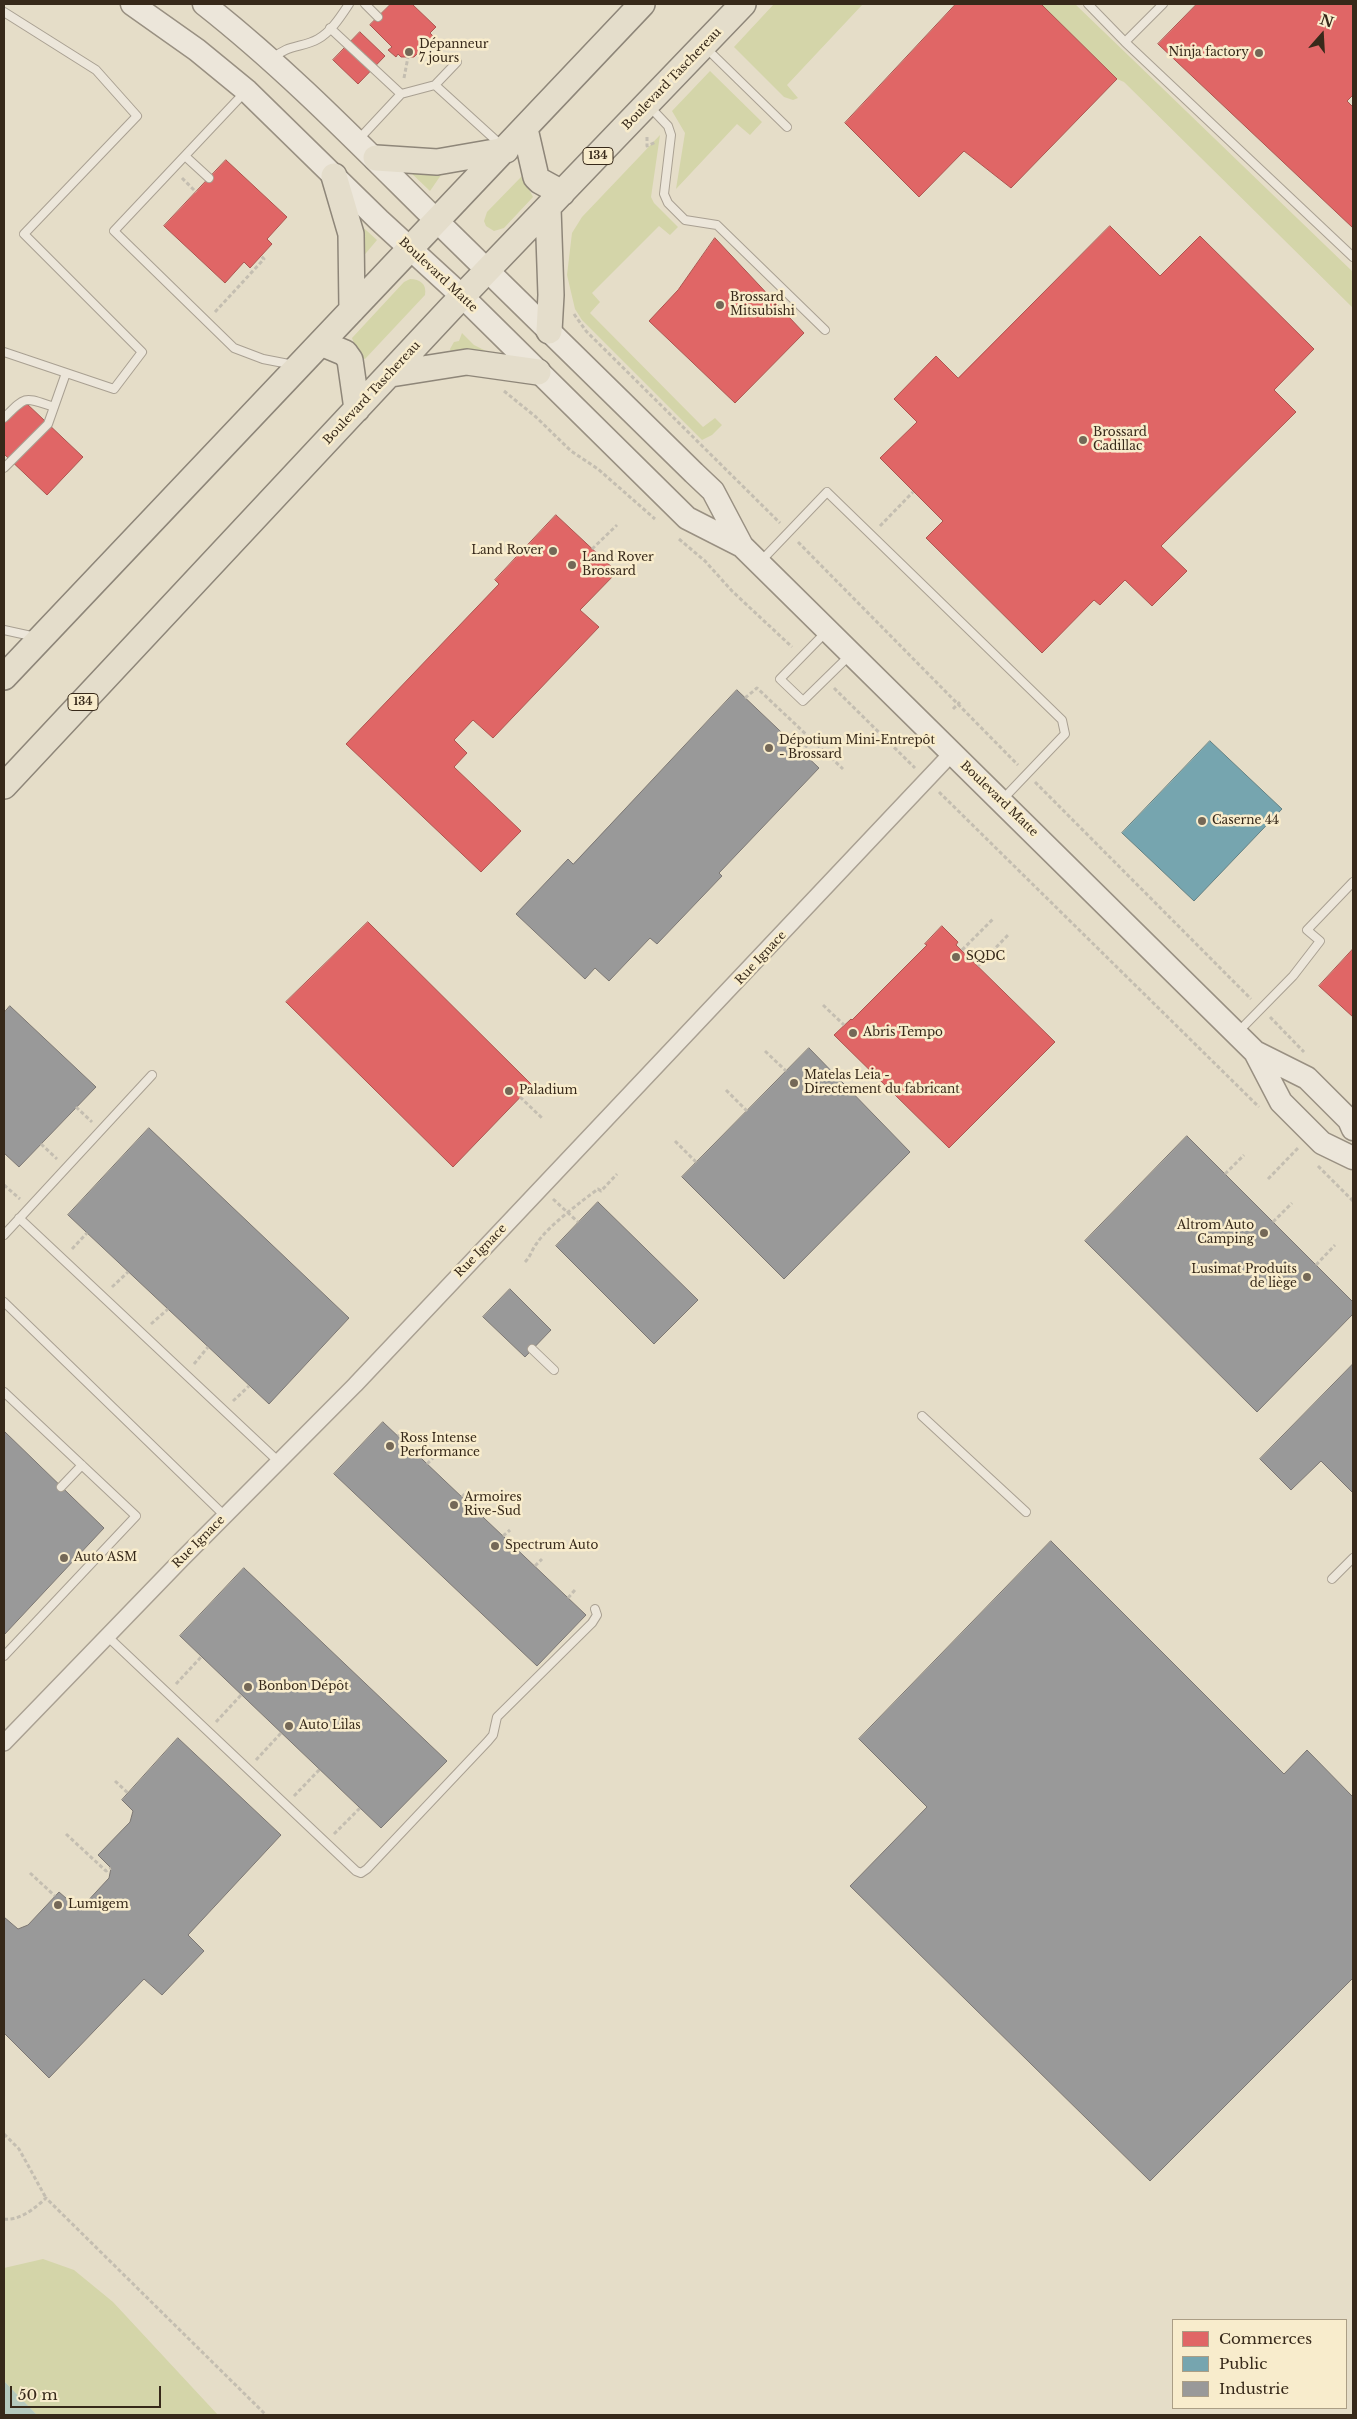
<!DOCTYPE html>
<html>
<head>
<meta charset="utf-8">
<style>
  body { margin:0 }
  #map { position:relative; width:1357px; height:2419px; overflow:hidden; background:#e5ddc8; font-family:"Libre Baskerville",serif }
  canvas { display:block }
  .frame { position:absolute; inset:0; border:5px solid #37291a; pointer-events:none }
  .legend { position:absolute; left:1172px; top:2319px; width:175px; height:90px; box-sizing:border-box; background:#f8eccc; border:1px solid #ab9e85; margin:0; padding:6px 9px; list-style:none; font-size:15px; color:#37291a }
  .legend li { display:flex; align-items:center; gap:10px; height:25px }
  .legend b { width:25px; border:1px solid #ab9e85 }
  .north { position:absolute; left:1297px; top:10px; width:50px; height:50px; -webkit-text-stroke:4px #f8eccc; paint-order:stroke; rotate:19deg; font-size:14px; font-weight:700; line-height:20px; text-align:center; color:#37291a }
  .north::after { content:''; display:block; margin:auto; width:18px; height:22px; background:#37291a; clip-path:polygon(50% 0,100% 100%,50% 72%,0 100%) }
  .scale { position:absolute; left:10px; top:2386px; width:151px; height:22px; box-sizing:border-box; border:2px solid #37291a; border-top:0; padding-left:6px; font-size:15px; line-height:18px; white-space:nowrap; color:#37291a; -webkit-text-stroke:4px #f8eccc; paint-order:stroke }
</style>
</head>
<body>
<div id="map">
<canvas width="1357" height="2419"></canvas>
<div class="frame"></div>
<ul class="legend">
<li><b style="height:14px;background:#e06666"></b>Commerces</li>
<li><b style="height:14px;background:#76a5af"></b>Public</li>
<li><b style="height:14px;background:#999"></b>Industrie</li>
</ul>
<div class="north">N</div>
<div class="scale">50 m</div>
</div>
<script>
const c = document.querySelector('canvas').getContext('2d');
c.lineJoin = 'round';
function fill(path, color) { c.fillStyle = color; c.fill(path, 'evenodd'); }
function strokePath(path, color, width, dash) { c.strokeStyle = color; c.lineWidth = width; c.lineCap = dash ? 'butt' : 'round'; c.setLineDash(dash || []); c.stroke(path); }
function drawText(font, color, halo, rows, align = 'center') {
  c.font = font + ' "Libre Baskerville",serif'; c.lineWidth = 5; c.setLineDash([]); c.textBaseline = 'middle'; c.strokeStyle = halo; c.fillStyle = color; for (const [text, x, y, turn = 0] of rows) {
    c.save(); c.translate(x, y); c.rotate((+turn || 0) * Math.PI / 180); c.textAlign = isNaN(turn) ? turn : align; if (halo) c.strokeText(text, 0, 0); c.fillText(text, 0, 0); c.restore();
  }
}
const green = new Path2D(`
  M774,4H863L787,85L798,98L793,100L784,97L734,47Z
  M1041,4H1075L1353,272V308L1124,82L1117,79Z
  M710,71L762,122L750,135L737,124L676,189L685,133L672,111Z
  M660,135L651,197L654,203L678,227L670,235L659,226L592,293L600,302L590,313L703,427L715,418L722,425L712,435L702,440L582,320L575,309L567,275L572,233L582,217Z
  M409,171L441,175L430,191Z
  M522,176L533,197L504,228L494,231L486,226L484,221L487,212Z
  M357,222L377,240L361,259Z
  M410,279C420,279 427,284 425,295L365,359L360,358L352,338L404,282Z
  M462,333L474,345L490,353L452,355L450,349L454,342L459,341Z
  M43,2259L74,2270L113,2302L218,2415H37L4,2381V2268Z`);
const water = new Path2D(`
  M4,2381L37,2415H4Z`);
const shops = new Path2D(`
  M391,4H412L436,27L430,33L434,37L414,57H401L398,54L396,57L388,50L392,47L370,25Z
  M956,4H1041L1117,79L1011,188L964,151L919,197L845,123Z
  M1197,4H1353V95L1347,101L1353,107V228L1158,44Z
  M360,32L385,56L358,84L333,60Z
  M226,160L287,217L267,239L272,244L250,268L244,262L225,283L164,226Z
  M1110,226L1160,276L1200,236L1314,349L1274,390L1296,412L1161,546L1187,571L1152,606L1125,580L1100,605L1094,600L1042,653L926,538L943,521L880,458L917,422L894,399L936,356L958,378Z
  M715,238L804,333L735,403L649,321L678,290Z
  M25,402L83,457L47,495L4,454V424Z
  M556,515L617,572L580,610L599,627L493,738L473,720L454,740L467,753L454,767L521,831L481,872L346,744L499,584L495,580Z
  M368,922L532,1085L453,1167L286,1002Z
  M942,926L958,942L956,945L1055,1042L949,1148L834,1035L851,1019L852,1020L927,945L925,944Z
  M1353,949V1017L1319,986Z`);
const public = new Path2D(`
  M1210,741L1282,809L1194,901L1122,833Z`);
const industry = new Path2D(`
  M737,690L819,768L719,873L722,876L657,944L650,938L609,981L595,968L585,979L516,914L568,859L573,864Z
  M10,1006L96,1087L19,1167L4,1153V1013Z
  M809,1048L910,1152L784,1279L682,1177Z
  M149,1128L349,1318L269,1404L68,1215Z
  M1187,1136L1353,1302V1314L1257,1412L1085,1241Z
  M598,1202L698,1300L654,1344L556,1246Z
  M510,1289L551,1330L525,1357L483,1317Z
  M1353,1364V1493L1321,1461L1291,1490L1260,1459Z
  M383,1422L586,1615L537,1666L334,1474Z
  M4,1431L104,1528L4,1635Z
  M1051,1541L1284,1774L1307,1750L1353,1797V1978L1150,2181L850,1886L927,1807L859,1739Z
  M244,1568L447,1761L381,1828L180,1636Z
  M178,1738L281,1835L188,1935L204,1951L162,1995L144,1979L49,2078L4,2033V1917L18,1929L28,1925L59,1892L74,1905L83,1906L109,1878L111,1868L98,1855L130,1822L133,1811L122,1800Z`);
const path = new Path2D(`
  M404,78L408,57
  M647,137V146L656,142
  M182,178L196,192
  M215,312L264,259L261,256
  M574,314L586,331L780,523
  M504,391L536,417L571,451L598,469L655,519
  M880,526L913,492
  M679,539L705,561L732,591L792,647
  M798,542L1018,765
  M592,549L617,525
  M834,688L915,768
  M745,698L757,688L812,740L802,751
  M953,709L960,702
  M812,740L843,769
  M1035,782L1251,999
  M939,792L1259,1107
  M962,950L993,919
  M978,966L1008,935
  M823,1005L844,1025
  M1270,1017L1304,1052
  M765,1051L786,1071
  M726,1090L747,1111
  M520,1097L542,1118
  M76,1107L92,1122
  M675,1141L696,1162
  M41,1144L57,1159
  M1318,1166L1353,1201
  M1225,1174L1244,1155
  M1268,1179L1299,1147
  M4,1185L20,1199
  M553,1199L578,1222
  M1273,1222L1292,1203
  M72,1249L87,1233
  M525,1262C531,1256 532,1249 537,1243C548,1226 582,1201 598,1189L601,1191L617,1174
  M1316,1265L1335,1245
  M112,1287L128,1272
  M151,1324L168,1309
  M194,1364L208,1347
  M233,1401L249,1386
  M398,1436L404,1431
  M427,1464L433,1458
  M462,1497L468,1490
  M503,1536L510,1530
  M535,1566L542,1559
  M568,1598L575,1590
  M176,1684L201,1657
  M216,1722L241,1695
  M256,1760L281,1733
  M115,1781L128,1793
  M294,1796L320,1769
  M66,1834L106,1871L111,1868
  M334,1834L360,1808
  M30,1873L55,1896
  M4,2134L19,2149L46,2198
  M4,2219C20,2221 35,2208 46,2198L266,2415`);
const lane = new Path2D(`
  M365,4L378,17
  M1088,4L1125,42L1353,257
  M4,12L96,70L137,116L24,234L142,352L114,389L4,352
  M330,28L401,94
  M1125,42L1163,4
  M706,48L787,127
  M272,59C288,44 302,48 318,39C331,32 341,16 349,4
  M435,85L457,62
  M245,92L114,231L234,348L263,359L294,365
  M649,106L668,126L671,135L664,194L668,203L685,220L717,225L825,330
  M359,139L401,94L435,85L501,145
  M185,156L209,178
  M4,418C27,395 23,397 54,407
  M4,468L48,424L66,373
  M761,561L827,492L1062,720L1065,734L1003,799
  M4,630L36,637
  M826,632L780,679L803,701L850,655
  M1238,1032L1293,976L1320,941L1307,930L1353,882
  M19,1218L279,1462
  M4,1235L152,1075
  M4,1302L225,1516
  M532,1349L554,1370
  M4,1392L136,1516L4,1656
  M922,1416L1026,1512
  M61,1487L82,1465
  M1332,1579L1353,1558
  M107,1636L356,1871L361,1873L367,1869L488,1741L493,1735L497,1717L592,1623L597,1615L595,1609`);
const street = new Path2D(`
  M4,1743L181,1560L355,1385L952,753`);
const secondary = new Path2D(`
  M132,4L197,50L247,91L379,220L463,297L687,518L742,546
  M204,4C288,70 363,148 439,223C524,307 609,390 694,473L713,491L742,546L1255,1052L1307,1078L1349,1120L1353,1129
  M1255,1052L1281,1102L1322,1143L1353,1158`);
const primary = new Path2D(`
  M525,129L536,177L540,181L562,193
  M376,158L437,162L506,150
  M334,176L351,234L352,310
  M548,208L551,295L549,331
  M321,343L345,353L350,360L357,409
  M391,374L467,362L538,372
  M4,677C217,453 430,229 642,4
  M4,786L450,309L743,4`);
const markers = [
  [409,52,5,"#746857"],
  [1259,53,5,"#746857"],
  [720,305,5,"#746857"],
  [1083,440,5,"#746857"],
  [553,551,5,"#746857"],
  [572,565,5,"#746857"],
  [769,748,5,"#746857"],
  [1202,821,5,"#746857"],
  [956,957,5,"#746857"],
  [853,1033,5,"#746857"],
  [794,1083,5,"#746857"],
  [509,1091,5,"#746857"],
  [1264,1233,5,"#746857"],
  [1307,1277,5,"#746857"],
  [390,1446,5,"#746857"],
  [454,1505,5,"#746857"],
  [495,1546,5,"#746857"],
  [64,1558,5,"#746857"],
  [248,1687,5,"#746857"],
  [289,1726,5,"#746857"],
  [58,1905,5,"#746857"]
];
const shields = [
  [598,156,30],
  [83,702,30]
];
const shieldNames = [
  ["134",598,156],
  ["134",83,702]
];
const poiNames = [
  ["Dépanneur",419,45],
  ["7 jours",419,59],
  ["Ninja factory",1249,53,"right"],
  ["Brossard",730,298],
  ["Mitsubishi",730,312],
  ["Brossard",1093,433],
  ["Cadillac",1093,447],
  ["Land Rover",543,551,"right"],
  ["Land Rover",582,558],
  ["Brossard",582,572],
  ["Dépotium Mini-Entrepôt",779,741],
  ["- Brossard",779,755],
  ["Caserne 44",1212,821],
  ["SQDC",966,957],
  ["Abris Tempo",863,1033],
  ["Matelas Leia -",804,1076],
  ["Directement du fabricant",804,1090],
  ["Paladium",519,1091],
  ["Altrom Auto",1254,1226,"right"],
  ["Camping",1254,1240,"right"],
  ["Lusimat Produits",1297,1270,"right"],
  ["de liège",1297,1284,"right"],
  ["Ross Intense",400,1439],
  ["Performance",400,1453],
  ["Armoires",464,1498],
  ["Rive-Sud",464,1512],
  ["Spectrum Auto",505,1546],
  ["Auto ASM",74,1558],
  ["Bonbon Dépôt",258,1687],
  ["Auto Lilas",299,1726],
  ["Lumigem",68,1905]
];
const streetNames = [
  ["Boulevard Taschereau",672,79,-46],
  ["Boulevard Matte",438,275,43],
  ["Boulevard Taschereau",372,393,-47],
  ["Boulevard Matte",999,799,44],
  ["Rue Ignace",761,958,-47],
  ["Rue Ignace",481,1251,-46],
  ["Rue Ignace",199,1542,-45]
];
fill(green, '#d4d5a9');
fill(water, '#b5c9bd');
fill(shops, '#e06666');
strokePath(shops, '#ad544f', 1);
fill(public, '#76a5af');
strokePath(public, '#638082', 1);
fill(industry, '#999');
strokePath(industry, '#7c7773', 1);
strokePath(lane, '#a9a092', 10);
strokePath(street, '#a9a092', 18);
strokePath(secondary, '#999082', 25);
strokePath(primary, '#8e8679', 28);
strokePath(path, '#c4beb1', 3, [4, 2.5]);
strokePath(lane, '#ece6da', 8);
strokePath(street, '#ece6da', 15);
strokePath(secondary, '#ece6da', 22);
strokePath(primary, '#e4ddcb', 25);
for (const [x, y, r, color] of markers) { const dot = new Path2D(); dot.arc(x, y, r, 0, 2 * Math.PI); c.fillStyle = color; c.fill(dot); strokePath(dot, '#f8eccc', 2); }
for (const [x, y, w] of shields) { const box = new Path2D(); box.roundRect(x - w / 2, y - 8.5, w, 17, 4); c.fillStyle = '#f8eccc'; c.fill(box); strokePath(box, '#37291a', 1); }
drawText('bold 11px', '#37291a', null, shieldNames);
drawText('12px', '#37291a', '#f8eccc', poiNames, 'left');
drawText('12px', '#37291a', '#f8eccc', streetNames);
</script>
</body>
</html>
